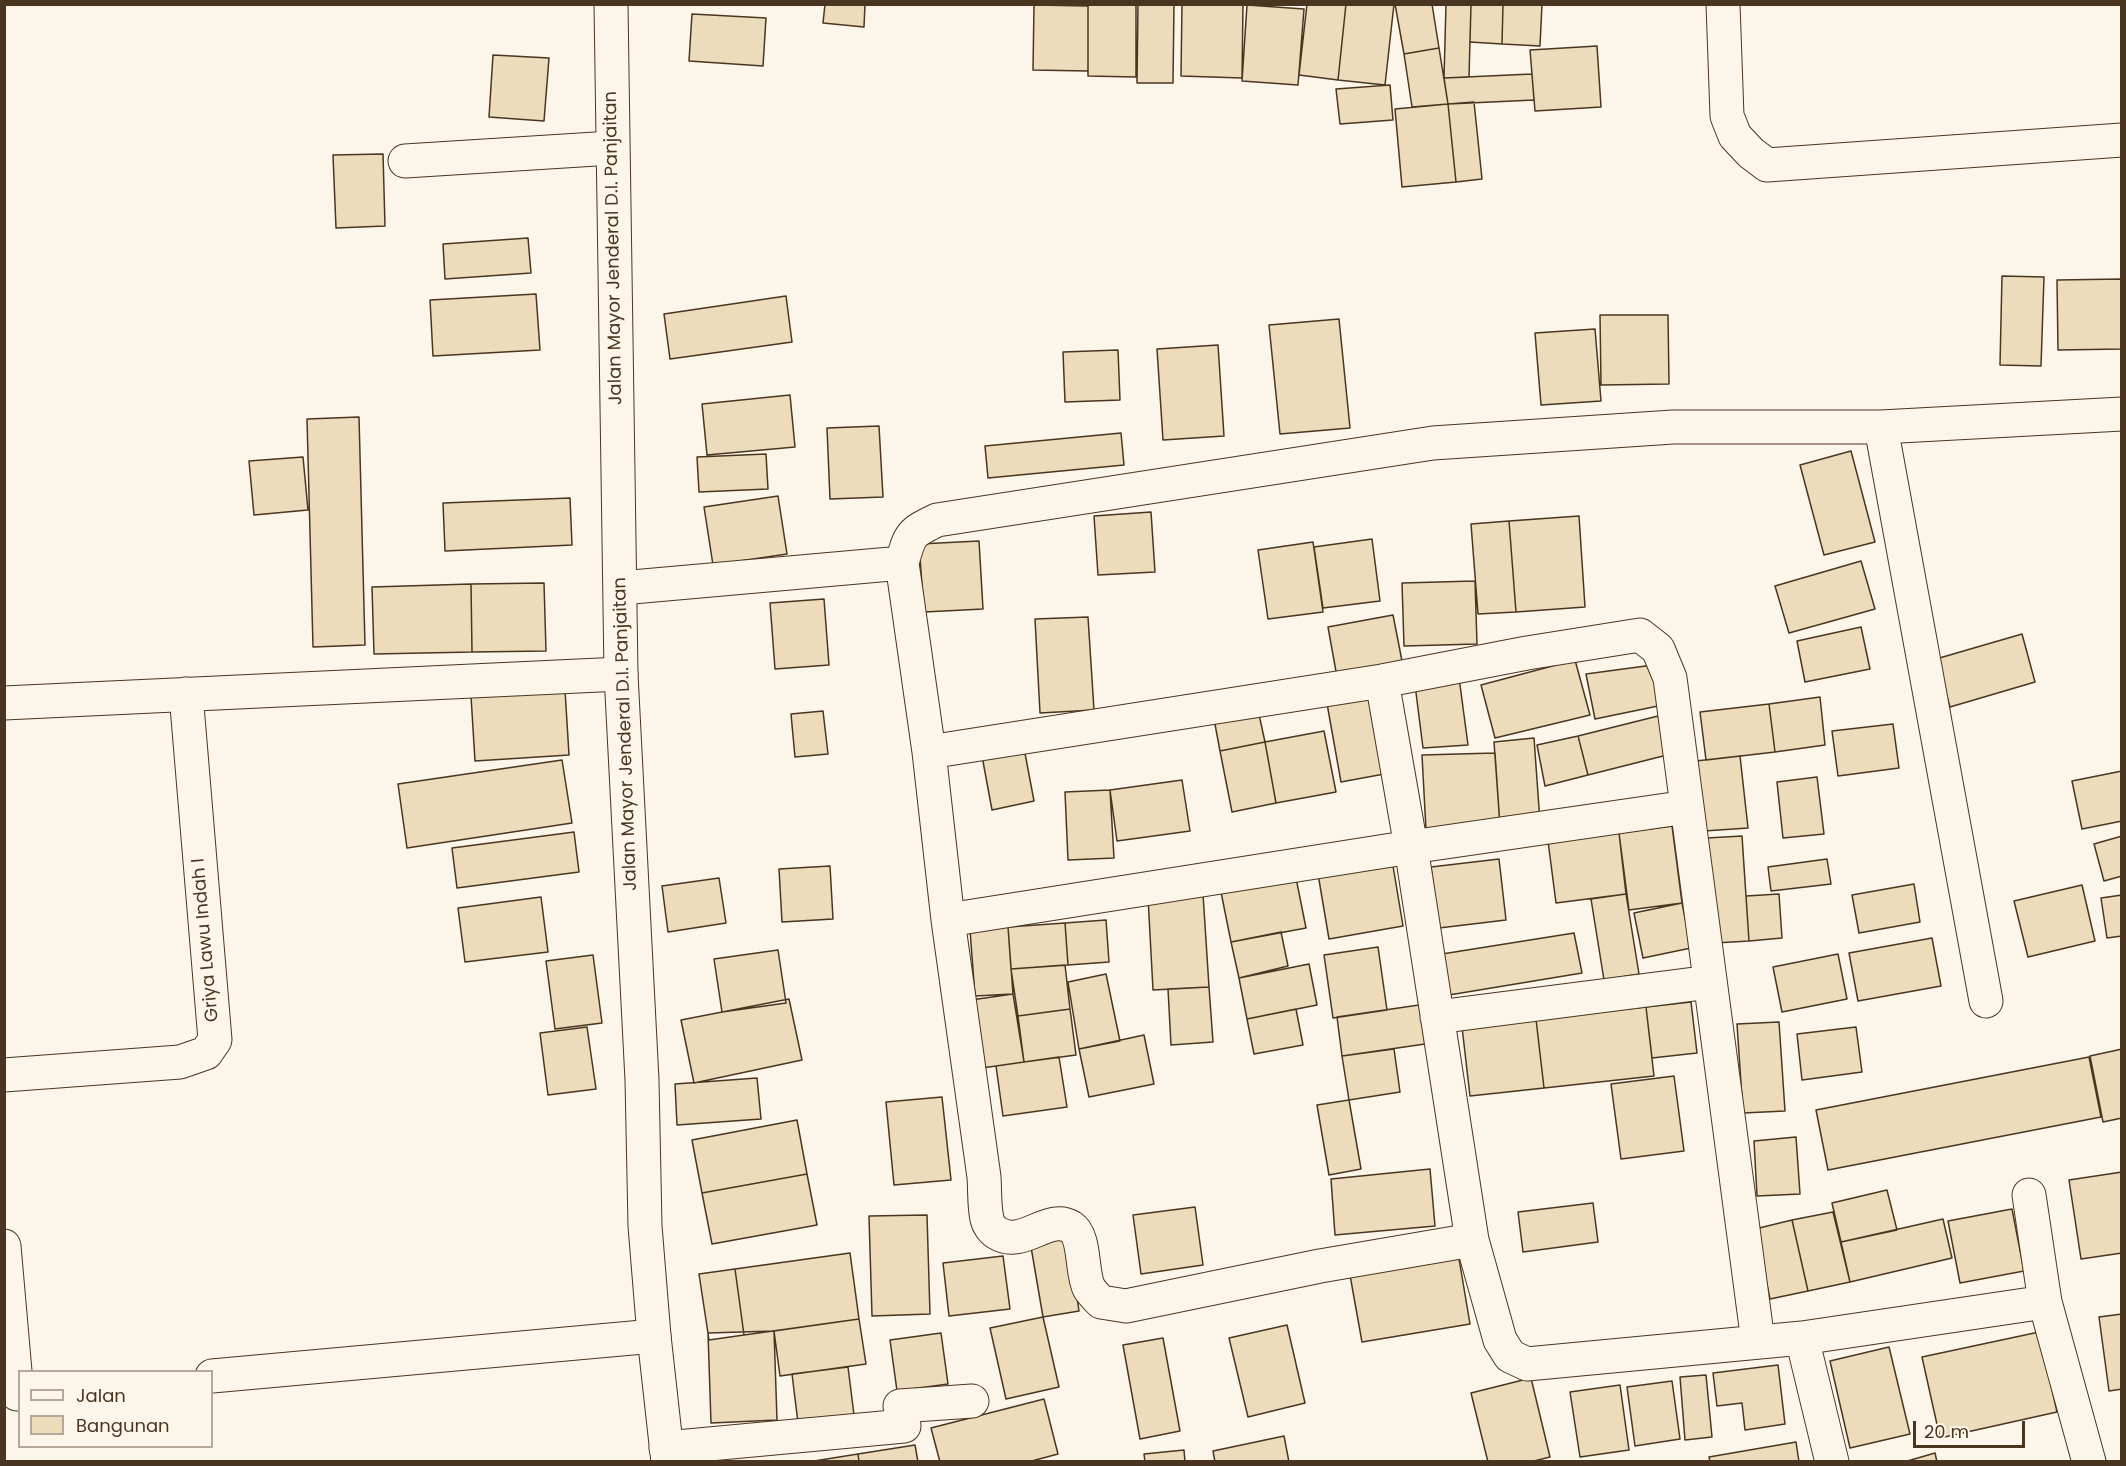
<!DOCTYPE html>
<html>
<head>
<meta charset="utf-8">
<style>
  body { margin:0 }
  #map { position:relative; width:2126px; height:1466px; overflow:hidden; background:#fbf6e9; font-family:Poppins,sans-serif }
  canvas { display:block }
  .frame { position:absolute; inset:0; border:6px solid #4a3520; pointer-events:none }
  .legend { position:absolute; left:18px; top:1370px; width:195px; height:78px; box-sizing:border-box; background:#fbf6e9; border:2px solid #b4a999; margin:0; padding:8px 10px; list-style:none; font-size:18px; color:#4a3520 }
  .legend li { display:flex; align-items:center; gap:12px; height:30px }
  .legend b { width:30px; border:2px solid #b4a999 }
  .scale { position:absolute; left:1913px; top:1421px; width:112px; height:27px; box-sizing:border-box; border:3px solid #4a3520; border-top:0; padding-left:8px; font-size:18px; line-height:21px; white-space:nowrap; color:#4a3520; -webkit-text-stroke:4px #fbf6e9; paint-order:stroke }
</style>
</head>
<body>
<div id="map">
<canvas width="2126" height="1466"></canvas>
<div class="frame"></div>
<ul class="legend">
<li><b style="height:8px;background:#fbf6e9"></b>Jalan</li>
<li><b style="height:16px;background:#ecdcbc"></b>Bangunan</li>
</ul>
<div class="scale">20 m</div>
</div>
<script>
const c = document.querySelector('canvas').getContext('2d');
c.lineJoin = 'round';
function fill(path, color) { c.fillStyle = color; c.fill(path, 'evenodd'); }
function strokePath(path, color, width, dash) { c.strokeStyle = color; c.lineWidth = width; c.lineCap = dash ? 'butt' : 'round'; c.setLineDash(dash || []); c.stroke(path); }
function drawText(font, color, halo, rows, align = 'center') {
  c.font = font + ' Poppins,sans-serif'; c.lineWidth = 4.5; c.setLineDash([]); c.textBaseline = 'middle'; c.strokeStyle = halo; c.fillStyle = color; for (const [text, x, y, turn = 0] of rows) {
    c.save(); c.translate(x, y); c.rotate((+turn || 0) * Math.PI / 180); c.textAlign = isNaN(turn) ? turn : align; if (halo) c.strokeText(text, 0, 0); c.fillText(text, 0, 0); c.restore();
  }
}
const building = new Path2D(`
  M825,4H865L864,27L823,23Z
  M1088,4H1136V77L1088,76Z
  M1138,4H1174L1173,83H1137Z
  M1182,4H1243L1242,78L1181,76Z
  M1307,4H1346L1338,80L1299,75Z
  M1346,4H1394L1385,85L1338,80Z
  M1395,4H1432L1439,48L1404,54Z
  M1446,4H1471L1469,77L1444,78Z
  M1471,4H1503L1502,44L1470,42Z
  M1503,4H1542L1540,46L1502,44Z
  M1034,5L1088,6V71L1033,70Z
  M1247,5L1304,9L1298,85L1242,81Z
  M692,14L766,18L763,66L689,61Z
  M1597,46L1601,107L1535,111L1530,50Z
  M1439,48L1448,104L1412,107L1404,54Z
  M493,55L549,58L544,121L489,117Z
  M1532,74L1534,100L1448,104L1444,78Z
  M1390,85L1393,120L1340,124L1336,89Z
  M1474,102L1482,179L1456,182L1448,104Z
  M1448,104L1456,182L1402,187L1395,109Z
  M383,154L385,226L336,228L333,155Z
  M528,238L531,273L445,279L443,244Z
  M2002,276L2044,277L2041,366L2000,365Z
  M2122,279V349L2058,350L2057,280Z
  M536,294L540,350L433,356L430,300Z
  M786,296L792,342L670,359L664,314Z
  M1600,315H1668L1669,384L1601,385Z
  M1339,319L1350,428L1280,434L1269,325Z
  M1595,329L1601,401L1541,405L1535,333Z
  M1218,345L1224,436L1163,440L1157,349Z
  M1118,350L1120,400L1065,402L1063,352Z
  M790,395L795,447L707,455L702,404Z
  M359,417L365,645L313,647L307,419Z
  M879,426L883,497L830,499L827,428Z
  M1121,433L1124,465L988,478L985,446Z
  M1851,451L1875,542L1824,555L1800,465Z
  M766,454L768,489L699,492L697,457Z
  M303,457L308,510L254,515L249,461Z
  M778,496L787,554L713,565L704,507Z
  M570,498L572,545L445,551L443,503Z
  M1151,512L1155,572L1098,575L1094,516Z
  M1579,516L1585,607L1516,612L1509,521Z
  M1509,521L1516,612L1478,614L1471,524Z
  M1372,539L1380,601L1323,608L1314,547Z
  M979,541L983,609L924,612L919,544Z
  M1313,542L1323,612L1268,619L1258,550Z
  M1861,561L1875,609L1789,633L1775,586Z
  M1475,581L1477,644L1404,646L1402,583Z
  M544,583L546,651L472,652L471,584Z
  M471,584L472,652L374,654L372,587Z
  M824,599L829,665L775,669L770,603Z
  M1393,615L1403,666L1337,677L1328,627Z
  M1088,617L1094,710L1040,713L1035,619Z
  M1861,627L1870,669L1805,682L1797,641Z
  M2022,634L2035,682L1950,707L1936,659Z
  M1575,660L1590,715L1495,738L1481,685Z
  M1653,665L1658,706L1595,719L1586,674Z
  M1458,670L1468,745L1423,748L1414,677Z
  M1380,689L1395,772L1341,782L1326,698Z
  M565,690L569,755L475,761L471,696Z
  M1820,697L1825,745L1775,752L1769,704Z
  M1769,704L1775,752L1706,760L1700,712Z
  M1258,710L1265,742L1220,751L1214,719Z
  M823,711L828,754L795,757L791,714Z
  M1658,716L1667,755L1588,775L1578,736Z
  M1893,724L1899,768L1838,776L1832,731Z
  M1324,731L1336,792L1276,803L1265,742Z
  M1578,736L1588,775L1545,786L1537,745Z
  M1534,738L1540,822L1500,826L1494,742Z
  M1265,742L1276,803L1232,812L1220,751Z
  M1024,748L1034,801L992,810L982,756Z
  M1495,753L1500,826L1426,830L1422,755Z
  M1740,756L1748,828L1704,831L1696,761Z
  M562,760L572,823L407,848L398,784Z
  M2122,771V821L2082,829L2072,781Z
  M1817,777L1824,834L1783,838L1777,782Z
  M1182,780L1190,831L1117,841L1110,790Z
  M1110,790L1114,858L1068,860L1065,792Z
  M1672,826L1682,903L1629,910L1619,833Z
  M574,832L579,872L457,888L452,848Z
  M1619,833L1626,894L1556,903L1548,841Z
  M1742,836L1749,941L1715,943L1707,838Z
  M2122,836V876L2104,881L2094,844Z
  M1499,859L1506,920L1439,928L1431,867Z
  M1827,859L1831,884L1771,891L1768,867Z
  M1392,860L1403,926L1329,939L1318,874Z
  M830,866L833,919L782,922L779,869Z
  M1295,873L1306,928L1231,942L1220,887Z
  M719,878L726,923L668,932L662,886Z
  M1914,884L1920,922L1859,933L1852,895Z
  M2082,885L2095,941L2028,957L2014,901Z
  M1203,894L1209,987L1153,990L1148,897Z
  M1626,894L1639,974L1604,980L1591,899Z
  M1779,894L1782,938L1749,941L1746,896Z
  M2122,895V936L2107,938L2101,898Z
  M541,897L548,952L465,962L458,908Z
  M1682,903L1691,948L1643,958L1634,913Z
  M1106,920L1109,962L1068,965L1065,923Z
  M1065,923L1068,965L1011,969L1008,927Z
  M1008,927L1013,994L975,996L970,930Z
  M1281,932L1288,966L1239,978L1231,942Z
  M1574,933L1582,973L1449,995L1442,954Z
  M1932,938L1941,986L1858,1001L1849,953Z
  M1378,947L1387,1010L1333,1018L1324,955Z
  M778,950L786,1003L722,1012L714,959Z
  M1838,954L1847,999L1782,1012L1773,967Z
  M593,955L602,1023L555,1029L546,961Z
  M1309,964L1317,1005L1247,1019L1239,978Z
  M1065,965L1070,1009L1018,1016L1011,969Z
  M1106,974L1120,1041L1079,1049L1068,982Z
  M1209,987L1213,1042L1171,1045L1168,989Z
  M1013,994L1024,1062L975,1069L964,1001Z
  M789,999L802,1060L694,1083L681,1020Z
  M1691,1002L1697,1053L1652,1058L1646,1007Z
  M1419,1005L1425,1044L1342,1056L1337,1017Z
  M1646,1007L1654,1076L1544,1088L1536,1019Z
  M1070,1009L1076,1055L1024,1062L1018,1016Z
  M1296,1009L1303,1045L1254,1054L1247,1019Z
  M1536,1019L1544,1088L1470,1096L1462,1027Z
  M1779,1022L1785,1111L1743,1113L1737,1024Z
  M587,1027L596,1089L548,1095L540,1033Z
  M1856,1027L1862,1072L1802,1080L1797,1034Z
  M1144,1035L1154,1084L1089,1097L1079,1049Z
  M1394,1049L1400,1092L1349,1100L1342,1056Z
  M2122,1049V1118L2103,1122L2090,1056Z
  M1059,1057L1067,1107L1003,1116L996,1066Z
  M2089,1057L2101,1117L1828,1170L1816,1110Z
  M1674,1076L1684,1151L1621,1159L1611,1084Z
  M757,1078L761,1119L677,1125L675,1084Z
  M942,1097L951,1180L894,1185L886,1102Z
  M1349,1100L1361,1169L1329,1175L1317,1105Z
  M797,1120L807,1174L702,1193L692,1140Z
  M1796,1137L1800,1194L1757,1196L1754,1141Z
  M1430,1169L1435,1226L1335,1235L1331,1179Z
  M2122,1172V1253L2081,1259L2069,1180Z
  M807,1174L817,1225L712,1244L702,1193Z
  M1887,1190L1897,1230L1841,1242L1832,1203Z
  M1593,1203L1598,1242L1523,1252L1518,1212Z
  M1195,1207L1203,1265L1141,1274L1133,1215Z
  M2012,1209L2024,1271L1960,1283L1948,1221Z
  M1833,1212L1850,1282L1808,1291L1792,1220Z
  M927,1215L930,1314L872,1316L869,1216Z
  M1943,1219L1952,1258L1850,1282L1841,1242Z
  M1792,1220L1808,1291L1770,1299L1755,1229Z
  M1068,1235L1079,1311L1043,1317L1030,1241Z
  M1457,1247L1470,1324L1362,1342L1348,1264Z
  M850,1253L859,1319L744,1335L735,1269Z
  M1003,1256L1010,1309L949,1316L943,1263Z
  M735,1269L744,1335L709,1340L699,1274Z
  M2122,1314V1389L2109,1391L2099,1317Z
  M1043,1317L1059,1387L1006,1399L990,1328Z
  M859,1319L866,1364L780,1376L774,1331Z
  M1287,1325L1305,1403L1248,1417L1229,1338Z
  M774,1331L777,1420L711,1423L708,1333Z
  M2039,1332L2057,1412L1940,1438L1922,1357Z
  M941,1333L948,1384L897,1391L890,1340Z
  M1163,1338L1180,1431L1140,1439L1123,1345Z
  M1889,1347L1910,1434L1850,1448L1830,1361Z
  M1778,1365L1785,1424L1745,1430L1742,1403L1717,1406L1713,1373Z
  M848,1367L855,1423L799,1431L792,1374Z
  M1706,1375L1712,1437L1685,1440L1680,1377Z
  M1531,1378L1550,1457L1530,1462H1488L1471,1393Z
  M1672,1381L1680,1439L1635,1446L1627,1387Z
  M1620,1385L1629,1450L1580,1457L1570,1392Z
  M1044,1399L1058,1454L1028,1462H940L931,1428Z
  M1284,1436L1289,1462H1215L1213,1451Z
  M1796,1442L1799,1462H1710L1709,1457Z
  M915,1445L918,1462H859L858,1454Z
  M1184,1450L1185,1462H1145L1144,1454Z
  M1935,1453L1937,1462H1904Z
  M858,1454L859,1462H814V1461Z`);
const minor = new Path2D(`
  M1723,4L1727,116L1735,136L1751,153L1767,165L2122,140
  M405,161L612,148
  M1881,427L1986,1001
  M902,563L929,752L948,920L984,1177C985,1191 984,1206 987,1219C988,1224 992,1230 997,1233C1023,1249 1048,1213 1071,1227C1086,1237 1081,1273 1089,1288C1092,1293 1097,1298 1101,1302L1126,1306L1320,1266L1472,1240
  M621,588L902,563C910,534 910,533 937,520L1433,443L1673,427H1881L2122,414
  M1382,681L1411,847L1472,1240L1500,1340L1510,1356L1527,1364L1802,1338L2045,1302
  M4,703L621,674
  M929,752L1382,681L1527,653L1640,635L1658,649L1670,678L1758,1342
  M948,920L1411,847L1687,807
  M1437,1017L1710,982
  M4,1075L180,1062L206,1053L215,1040L186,694
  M2029,1195L2045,1302L2089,1462
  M4,1246L17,1394
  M1802,1338L1832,1462
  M212,1376L654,1336
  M666,1448L904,1426L900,1406L972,1401`);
const major = new Path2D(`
  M611,4L621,674L642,1080L645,1226L654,1336L668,1462`);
const streetNames = [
  ["Jalan Mayor Jenderal D.I. Panjaitan",614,248,-91],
  ["Jalan Mayor Jenderal D.I. Panjaitan",626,734,-92],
  ["Griya Lawu Indah I",206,940,-95]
];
fill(building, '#ecdcbc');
strokePath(building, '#4a3520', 1.5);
strokePath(minor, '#4a3520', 35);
strokePath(major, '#4a3520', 35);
strokePath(minor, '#fbf6e9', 33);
strokePath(major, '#fbf6e9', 33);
drawText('18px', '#4a3520', '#fbf6e9', streetNames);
</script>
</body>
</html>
